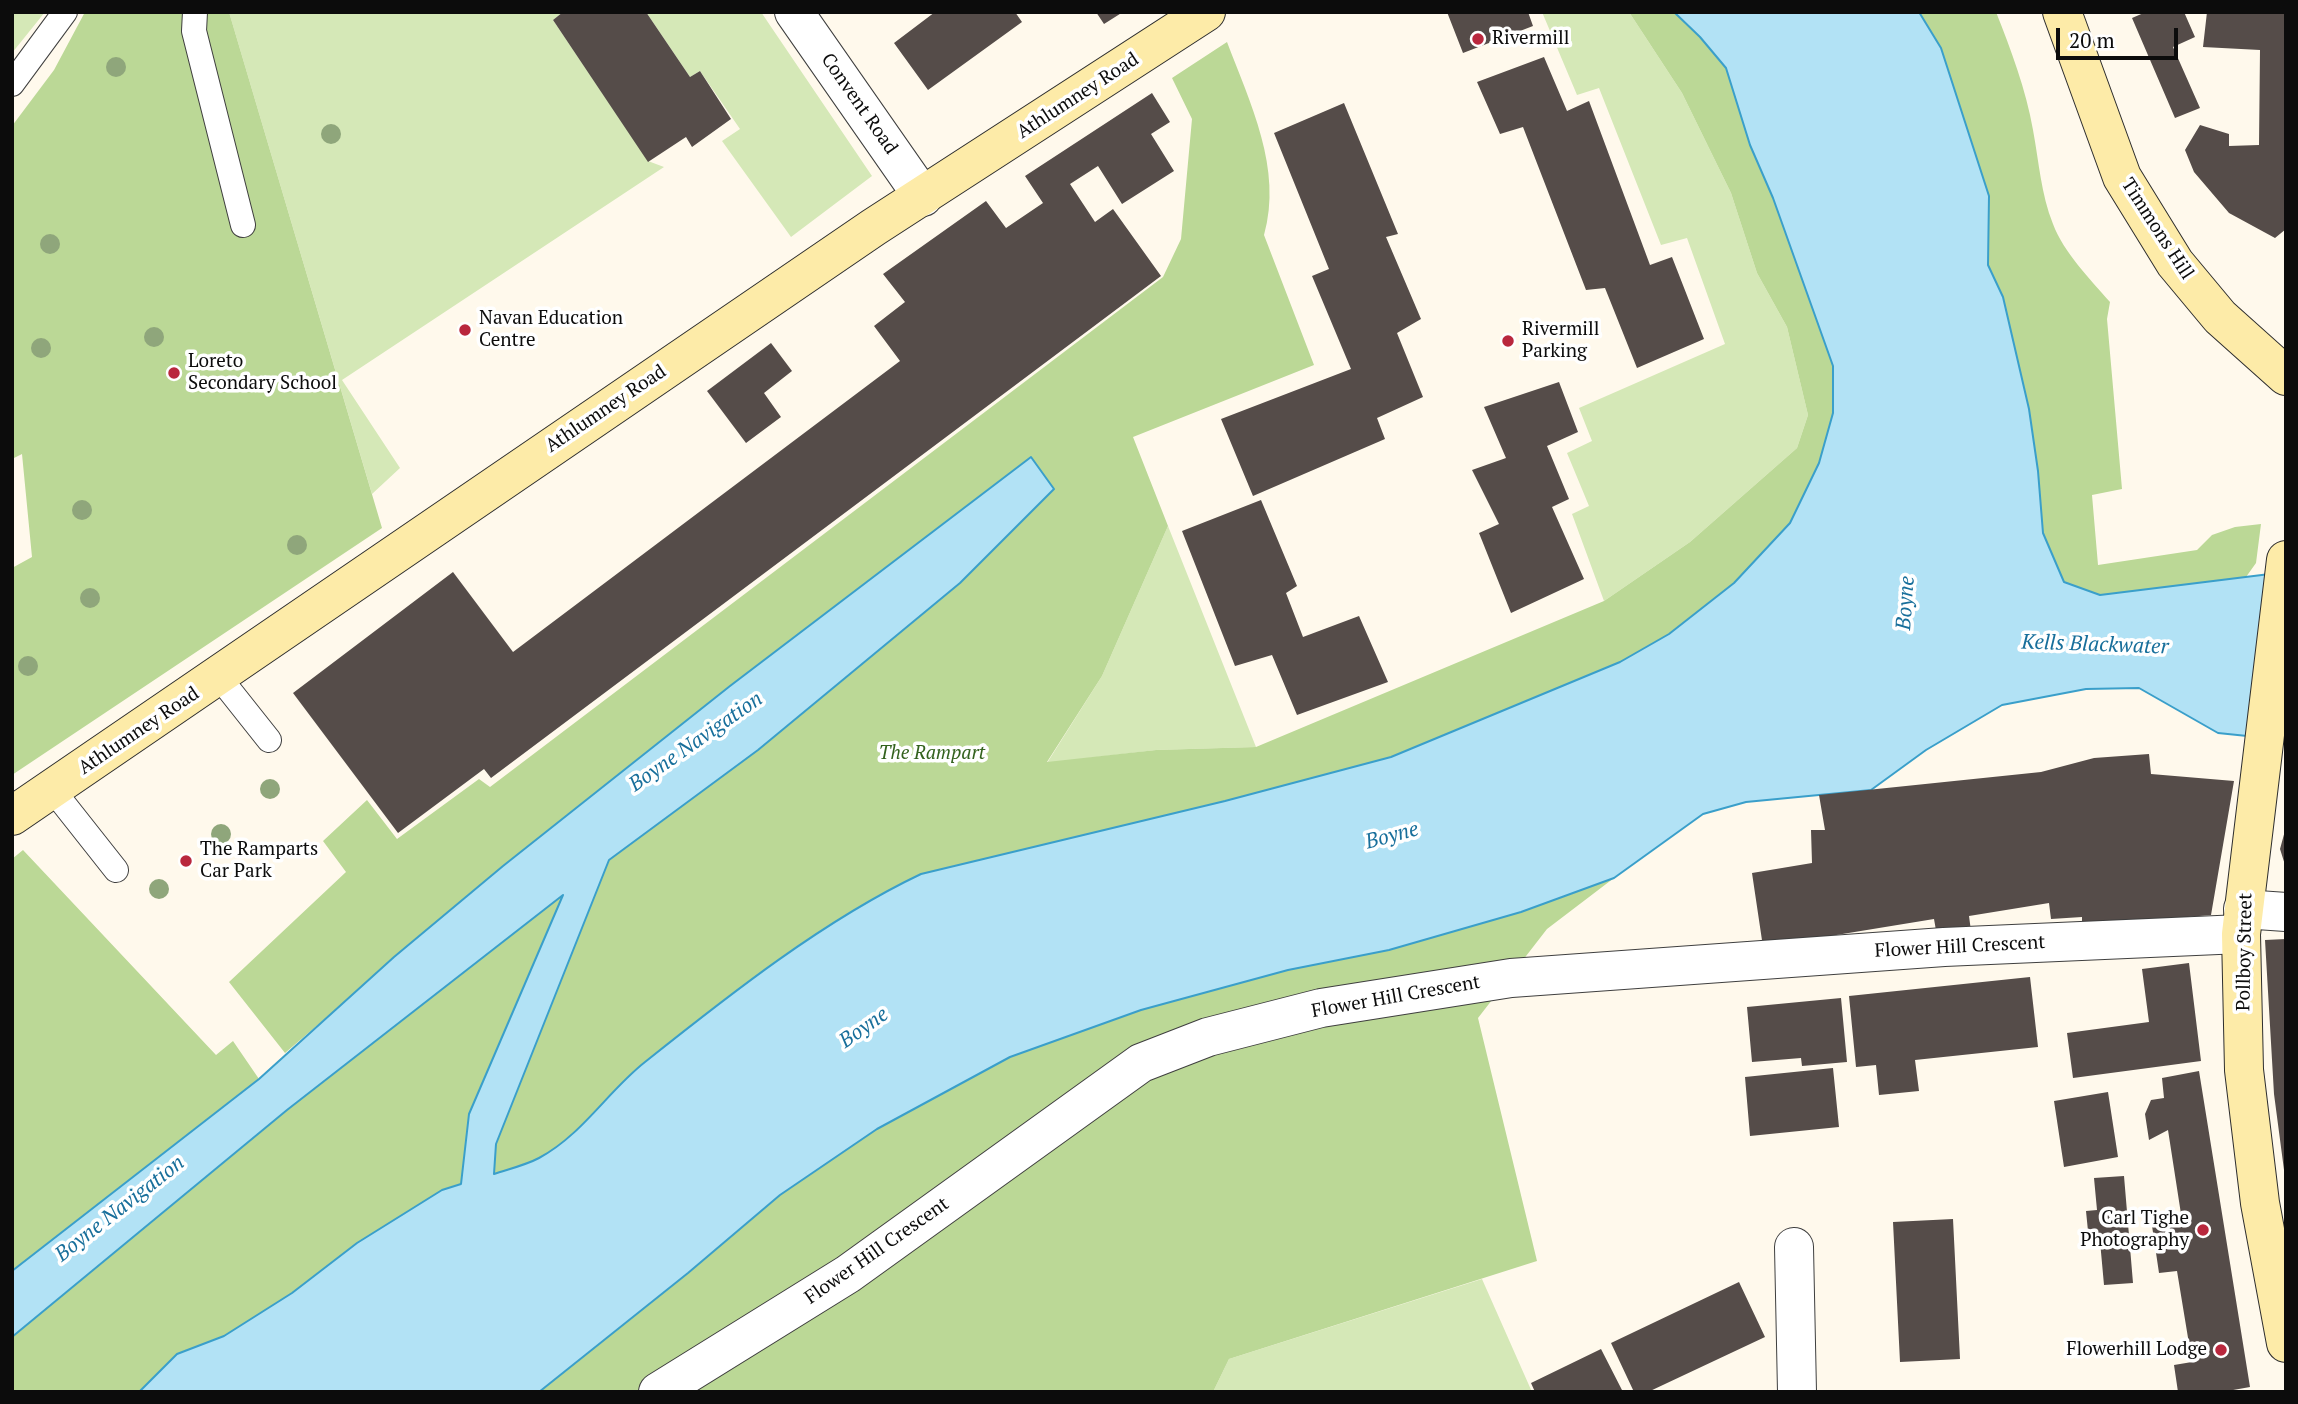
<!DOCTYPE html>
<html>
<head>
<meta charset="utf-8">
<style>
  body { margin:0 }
  #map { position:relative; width:2298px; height:1404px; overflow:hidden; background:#fff9ec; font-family:"PT Serif",serif }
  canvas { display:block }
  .frame { position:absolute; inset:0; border:14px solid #0c0c0c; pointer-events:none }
  .scale { position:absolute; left:2056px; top:28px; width:122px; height:32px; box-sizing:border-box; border:4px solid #0c0c0c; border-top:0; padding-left:9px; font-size:21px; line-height:24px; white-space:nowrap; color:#0c0c0c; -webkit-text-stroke:5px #fff; paint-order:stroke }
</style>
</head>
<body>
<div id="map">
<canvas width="2298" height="1404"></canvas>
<div class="frame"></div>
<div class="scale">20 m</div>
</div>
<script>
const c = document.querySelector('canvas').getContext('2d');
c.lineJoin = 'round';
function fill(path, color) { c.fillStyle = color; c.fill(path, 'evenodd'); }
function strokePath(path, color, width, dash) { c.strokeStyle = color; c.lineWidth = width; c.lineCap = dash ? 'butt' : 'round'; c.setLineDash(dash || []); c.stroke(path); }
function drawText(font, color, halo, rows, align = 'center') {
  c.font = font + ' "PT Serif",serif'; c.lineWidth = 7; c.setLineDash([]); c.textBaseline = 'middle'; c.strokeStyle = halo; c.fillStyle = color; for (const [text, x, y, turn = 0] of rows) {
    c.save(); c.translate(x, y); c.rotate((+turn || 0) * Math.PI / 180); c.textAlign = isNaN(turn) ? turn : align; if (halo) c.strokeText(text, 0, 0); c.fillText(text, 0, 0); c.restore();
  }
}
const green = new Path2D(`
  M12,12H45L12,53Z
  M229,12H563L553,20L648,161L664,167L342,380L400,468L372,494Z
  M646,12H761L872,176L791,237L722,141L740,129L700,71L690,77Z
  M1542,12H1629L1682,93L1731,193L1757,273L1787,327L1808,415L1797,448L1690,542L1604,601L1572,514L1589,506L1567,453L1592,441L1579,408L1725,344L1687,238L1661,245L1599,88L1577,95Z
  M1168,526L1256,747L1156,750L1047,763L1102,676Z
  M1482,1279L1532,1392H1213L1229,1359Z`);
const forest = new Path2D(`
  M85,12H229L382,528L12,775V568L32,557L22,454L12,459V126L54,70Z
  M1629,12H1674L1700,37L1726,68L1750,145L1773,198L1833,366V413L1819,463L1790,523L1734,583L1669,634L1620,662L1391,757L1225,801L921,874C826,919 727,996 645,1062C608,1092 582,1136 539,1158C525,1165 509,1169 494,1174L496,1144L609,860L758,750L960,583L1054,489L503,866L285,1053L229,982L346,872L323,841L367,800L397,839L479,779L490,787L1163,277L1181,239L1192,119L1172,78L1227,42C1250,103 1283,169 1264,235L1314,365L1133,437L1168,526L1102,676L1047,762L1156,750L1256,747L1604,601L1690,542L1797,448L1808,415L1787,327L1757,273L1731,193L1682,93Z
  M1919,12H1996C2011,50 2026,90 2033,130C2039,162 2041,194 2053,224C2064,253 2090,279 2110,302L2107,319L2122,489L2092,495L2098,565L2197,550L2212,535L2235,527L2261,524L2256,563L2246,577L2100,595L2064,582L2043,533L2038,471L2029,409L2003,297L1988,266L1989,196L1941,48Z
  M23,850L216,1055L233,1041L259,1079L12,1271V859Z
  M1614,878L1547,929L1478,1018L1537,1261L1229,1359L1213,1392H539L688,1273L780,1195L877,1129L1010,1057L1141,1010L1288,970L1389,950L1521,912Z
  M564,894L470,1114L461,1184L442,1191L357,1243L292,1293L224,1336L177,1354L139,1392H12V1337L287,1110Z`);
const water = new Path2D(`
  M1674,12H1919L1941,48L1989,196L1988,265L2003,297L2029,409L2038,471L2043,533L2064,582L2100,595L2286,572V740L2218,733L2139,688L2086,689L2002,705L1926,750L1871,790L1746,802L1703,814L1614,878L1521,912L1389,950L1288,970L1141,1010L1010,1057L877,1129L780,1195L688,1273L539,1392H139L177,1354L224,1336L292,1293L357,1243L442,1190L461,1184L469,1114L563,895L287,1110L12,1337V1271L259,1079L394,957L503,866L730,686L1031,457L1054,489L960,583L758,750L609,860L496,1144L494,1174C509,1169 526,1165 539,1158C582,1135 608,1091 645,1062C729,995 824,920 921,874L1225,801L1391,757L1620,662L1669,634L1734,583L1790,523L1819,463L1833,413V366L1773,198L1750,145L1726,68L1700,37Z`);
const building = new Path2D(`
  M563,12H646L690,77L700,71L731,119L692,147L686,137L648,162L553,20Z
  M935,12H1015L1022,22L928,90L894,43Z
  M1096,12H1123L1104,24Z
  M1447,12H1528L1533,26L1463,53Z
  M2146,12H2184L2195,37L2173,47L2200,108L2175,118L2132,18Z
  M2207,12H2286V229L2275,238L2229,213L2194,172L2185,150L2200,125L2229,134V146L2259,145L2260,50L2203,47Z
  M1544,57L1567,111L1589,101L1650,265L1672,257L1704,339L1637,368L1605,288L1586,290L1523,127L1500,134L1477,82Z
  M1152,93L1170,122L1151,134L1174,171L1122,204L1098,166L1070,184L1095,222L1113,209L1161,276L491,778L484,769L398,833L293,693L453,572L513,652L900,361L874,326L905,302L883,274L986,201L1006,228L1043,203L1025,176Z
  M1344,103L1398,234L1386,237L1421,319L1397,333L1423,397L1377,418L1385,439L1253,496L1221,419L1351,369L1312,276L1329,269L1274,133Z
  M771,343L792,371L764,393L781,417L746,443L707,391Z
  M1559,382L1578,432L1547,446L1569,499L1552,507L1584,579L1511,613L1479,533L1499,524L1472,470L1506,458L1484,407Z
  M1261,500L1297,586L1286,593L1303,637L1359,616L1388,682L1297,715L1272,655L1235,666L1182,531Z
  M2149,754L2151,774L2234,781L2211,915L2082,926V917L2051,919L2049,903L1969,916L1971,931L1937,936L1934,919L1763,947L1752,873L1812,863L1811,830H1825L1819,795L2041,772L2094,758Z
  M2286,827V868L2280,849Z
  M2286,939V1170H2284L2274,1094L2265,940Z
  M2189,963L2201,1061L2073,1078L2067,1033L2149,1022L2142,969Z
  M2030,977L2038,1047L1915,1060L1919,1091L1879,1095L1876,1065L1856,1067L1849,996Z
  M1841,998L1847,1062L1802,1066L1801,1058L1752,1062L1747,1007Z
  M1833,1068L1839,1127L1750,1136L1745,1077Z
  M2199,1071L2250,1387L2222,1392H2178L2174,1365L2192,1362L2177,1271L2159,1273L2151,1219L2181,1214L2168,1130L2149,1140L2145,1114L2151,1100L2164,1098L2162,1078Z
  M2108,1092L2118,1157L2064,1167L2054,1101Z
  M2124,1176L2133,1283L2104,1285L2100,1241H2089L2086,1211L2097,1210L2094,1178Z
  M1953,1219L1960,1359L1900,1362L1893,1222Z
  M1739,1282L1765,1337L1648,1392H1634L1611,1343Z
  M1601,1349L1623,1392H1535L1531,1383Z`);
const lane = new Path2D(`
  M195,12L194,31L243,225
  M12,84L65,12
  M219,677L269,740
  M52,789L116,870`);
const street = new Path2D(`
  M794,12L923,197
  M2243,909L2286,912
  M1794,1247L1797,1392
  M658,1392L848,1274L1141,1063L1208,1037L1321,1008L1511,978L1944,947L2241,934`);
const secondary = new Path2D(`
  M2062,12L2122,177L2175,263L2220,317L2286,376
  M2286,560L2241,934L2244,1070L2260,1203L2286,1343
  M12,816L874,227L1206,12`);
const trees = [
  [116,67],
  [331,134],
  [50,244],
  [154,337],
  [41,348],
  [82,510],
  [297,545],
  [90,598],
  [28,666],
  [270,789],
  [221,834],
  [159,889]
];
const markers = [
  [1478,39,7,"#b9273d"],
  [465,330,7,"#b9273d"],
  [1508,341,7,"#b9273d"],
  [174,373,7,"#b9273d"],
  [186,861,7,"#b9273d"],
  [2203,1230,7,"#b9273d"],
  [2221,1350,7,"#b9273d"]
];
const poiNames = [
  ["Rivermill",1492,39],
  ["Navan Education",479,319],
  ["Centre",479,341],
  ["Rivermill",1522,330],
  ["Parking",1522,352],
  ["Loreto",188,362],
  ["Secondary School",188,384],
  ["The Ramparts",200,850],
  ["Car Park",200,872],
  ["Carl Tighe",2189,1219,"right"],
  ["Photography",2189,1241,"right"],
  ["Flowerhill Lodge",2207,1350,"right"]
];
const streetNames = [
  ["Athlumney Road",1078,96,-33],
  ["Convent Road",859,104,55],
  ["Timmons Hill",2157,229,57],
  ["Athlumney Road",606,409,-34],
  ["Athlumney Road",139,731,-34],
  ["Flower Hill Crescent",1960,947,-3],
  ["Pollboy Street",2245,952,-89],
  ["Flower Hill Crescent",1396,997,-10],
  ["Flower Hill Crescent",877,1251,-35]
];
const parkNames = [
  ["The Rampart",932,754]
];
const waterNames = [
  ["Boyne",1906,603,-86],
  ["Kells Blackwater",2095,645,2],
  ["Boyne Navigation",696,742,-35],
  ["Boyne",1392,836,-15],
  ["Boyne",864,1028,-35],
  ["Boyne Navigation",120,1209,-38]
];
fill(green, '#d5e8b7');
fill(forest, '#bbd896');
fill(water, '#b2e2f5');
strokePath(water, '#3a9fca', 2);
fill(building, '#554c49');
strokePath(lane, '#3f3f3f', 26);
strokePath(street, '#3f3f3f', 40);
strokePath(secondary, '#2e2e2e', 40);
strokePath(lane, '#fff', 24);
strokePath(street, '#fff', 38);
strokePath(secondary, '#fdeba8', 38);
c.fillStyle = '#8fa67b';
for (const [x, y] of trees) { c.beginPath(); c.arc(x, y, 10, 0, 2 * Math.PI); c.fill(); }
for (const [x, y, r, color] of markers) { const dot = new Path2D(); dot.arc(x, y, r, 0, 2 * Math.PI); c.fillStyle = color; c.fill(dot); strokePath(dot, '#fff', 2.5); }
drawText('19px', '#0c0c0c', '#fff', poiNames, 'left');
drawText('19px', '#0c0c0c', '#fff', streetNames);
drawText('italic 19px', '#33621e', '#fff', parkNames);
drawText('italic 21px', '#186f9b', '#fff', waterNames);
</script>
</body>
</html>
